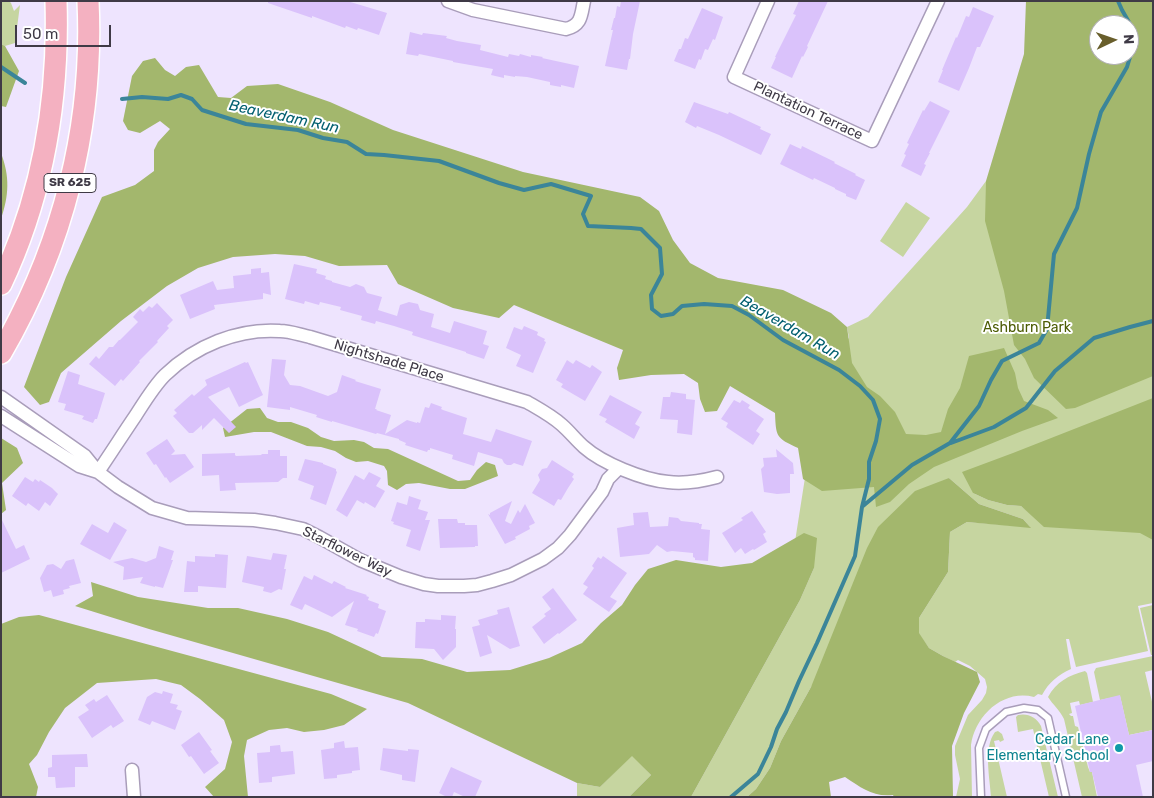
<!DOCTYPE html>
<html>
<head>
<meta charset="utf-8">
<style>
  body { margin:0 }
  #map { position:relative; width:1154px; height:798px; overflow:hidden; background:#eee4fe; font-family:Rubik,sans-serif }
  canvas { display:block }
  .frame { position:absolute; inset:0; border:2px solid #3f3a46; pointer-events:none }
  .north { position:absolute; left:1089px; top:15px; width:50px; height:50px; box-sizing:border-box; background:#fff; border:1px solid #b2b0b5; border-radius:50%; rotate:87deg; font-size:14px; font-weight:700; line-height:20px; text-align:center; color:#3f3a46 }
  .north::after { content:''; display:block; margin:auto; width:18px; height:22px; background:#685e2b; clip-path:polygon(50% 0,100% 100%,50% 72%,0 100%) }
  .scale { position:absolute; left:15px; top:25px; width:96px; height:22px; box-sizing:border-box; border:2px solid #3f3a46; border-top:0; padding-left:6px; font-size:15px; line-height:18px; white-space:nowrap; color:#3f3a46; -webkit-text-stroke:4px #fff; paint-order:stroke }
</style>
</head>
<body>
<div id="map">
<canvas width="1154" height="798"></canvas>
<div class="frame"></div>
<div class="north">N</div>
<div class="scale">50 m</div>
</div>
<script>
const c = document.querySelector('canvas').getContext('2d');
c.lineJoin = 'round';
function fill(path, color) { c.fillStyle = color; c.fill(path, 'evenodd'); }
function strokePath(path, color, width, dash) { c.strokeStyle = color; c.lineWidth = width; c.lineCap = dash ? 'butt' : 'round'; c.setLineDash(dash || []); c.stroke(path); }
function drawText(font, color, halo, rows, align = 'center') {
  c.font = font + ' Rubik,sans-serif'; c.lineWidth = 4; c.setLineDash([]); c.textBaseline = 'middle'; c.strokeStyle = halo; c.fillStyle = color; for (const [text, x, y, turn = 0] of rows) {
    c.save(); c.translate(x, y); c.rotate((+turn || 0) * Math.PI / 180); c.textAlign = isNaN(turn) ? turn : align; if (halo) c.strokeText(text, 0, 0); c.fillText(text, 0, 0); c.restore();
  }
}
const green = new Path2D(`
  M1,1H9L11,3L14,11L20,5L15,43L5,46L1,44Z
  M1039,1H1153V603L1138,606L1148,651L1076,667L1069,639H1066L1071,669C1058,675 1049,682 1042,695L1038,694L1034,697C1003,689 975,716 971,745L972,797H956L960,779L955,755V746L968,715L982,700L986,693L987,687L985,679L970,666L958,660L955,662L943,656L929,648L918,633L919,618L948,572L950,532L967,522L1030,527L1023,519L979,504L949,478L811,687L781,741L770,768L756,789L747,797H691L800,600L814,568L794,548L822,369L849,338L847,327L868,317L967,207L986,181V184L1017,151ZM1099,25H1129V55H1099ZM973,493L1139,532L1031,514L1021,506L1007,505L988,500Z
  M906,202L930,218L903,257L880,241Z
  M1153,605V655H1151L1140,608Z
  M1153,656V670L1145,672L1153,706V730L1129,735L1120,696L1100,700L1094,672L1096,668Z
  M1085,671L1087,673L1093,702L1080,705L1079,701L1070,703L1072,713L1069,714L1071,716H1073L1075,726L1078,727L1088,767L1090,772H1092L1097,797H1082L1064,719C1059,709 1053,705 1048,697C1056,682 1069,675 1085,671Z
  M1018,715C1028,713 1036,717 1041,726L1058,797H1049L1033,729L1018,732L1016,717Z
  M998,731L1002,734L1004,740L1000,742L999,740L994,741L1007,797H991C990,778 983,748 995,732Z
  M632,755L651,775L629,797H577V783L600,787Z`);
const forest = new Path2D(`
  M1026,1H1153V376L1075,408L1066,409L1034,378L1025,359L1014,345L1004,291L985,221L986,181L1024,54ZM1099,25H1129V55H1099Z
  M1,44L5,46L19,71L6,107L1,106Z
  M155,58L165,70L175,76L186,67L199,65L218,97L231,98L247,86L278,84L330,102L393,130L523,172L640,197L659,211L673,240L690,263L718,278L783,290L831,313L847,327L852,363L867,387L880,396L895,412L906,434L926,435L941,432L948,409L960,388L969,356L1004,348L1015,373L1018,388L1024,401L1048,410L1058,418L1022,431L934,467L909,484L890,502L876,507L874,487L822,491L803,479L798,448C776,438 776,437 775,413L730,386L717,411L705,412L700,399L698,383L684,374L651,375L619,380L617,368L623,350L514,305L499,318L453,308L398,284L387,265L339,266L305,256L275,254L233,257L198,268L167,286L121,321L61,373L49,402L40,405L24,387L66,277L102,197L135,185L154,171V150L158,142L170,129L160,121L140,133L128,130L123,121L132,76L143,61Z
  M1,153C10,177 9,195 1,219Z
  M1153,398V540L1140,533L1044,527L1021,506L1007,505L988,500L973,493L962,472L1013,453Z
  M260,408L267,418L278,422H291L308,428L321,437L334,441L354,440L364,442L374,448L388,449L458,481L470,480L477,470L486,462L495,465L498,476L465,489H450L419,483L406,484L397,490L388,485L387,471L384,466L368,461L356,462L346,458L335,451L321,447L307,446L271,432H254L225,437L223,428L247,409Z
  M1,438L17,448L23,463L2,483L6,510L1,514Z
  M949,478L979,504L1023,519L1031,528L967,522L950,532L948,572L919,618V633L929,648L943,656L977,672L980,682L964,713L952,746L953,797H894L893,795C872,797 862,788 845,777L829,782L831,797H747L756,789L770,768L781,741L811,687L867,548L878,527L915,491Z
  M804,533L817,538L814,568L800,600L691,797H629L651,775L632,756L600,787L577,783L408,703L149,629L75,606L93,596L91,582L138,597L208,608H238L287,619L328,632L382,657L422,659L467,672L510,670L549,658L582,643L601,623L622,605L635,585L648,569L676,560L721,567L752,563Z
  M39,615L331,694L367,709L344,725L324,730L304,732L287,728L269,730L247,740L244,756L248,797H214L205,787L225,769L232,742L224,720L200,699L181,685L156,679L97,683L65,708L49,732L37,755L29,764L38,787L36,797H1V624L19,617Z`);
const stream = new Path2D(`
  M1,67L25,83
  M122,99L142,97L168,99L181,95L192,99L202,110L246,124L298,130L323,138L347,142L366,154L384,155L439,161L499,183L524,190L551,184L591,196L583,214L588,226L631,228L641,229L660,248L662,274L651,295L652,309L661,316L673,314L682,306L704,304L732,306L749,315L783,340L839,370L860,386L873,400L880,419L876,441L869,462V479L862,507L855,556L817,643L799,681L786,712L777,729L771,747L758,774L731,797
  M951,443L994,427L1026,408L1055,371L1094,338L1130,327L1153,321
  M863,506L912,465L950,443L979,406L991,380L1002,361L1039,343L1047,329L1054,254L1077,208L1089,154L1101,112L1127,67L1133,47L1130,24L1122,10L1118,1`);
const building = new Path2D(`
  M268,1H347L387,13L379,35L358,28L357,30L346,26L345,28L312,16V18L268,3Z
  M621,1H640L633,34L630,59H629L627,70L605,66L613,30H611L614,18H615L617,6L620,7Z
  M799,1H828L807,46L808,47L803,57L802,56L792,78L771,68L776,57H775L796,15L793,14Z
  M973,7L994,16L980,47H977L969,68L959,91L938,82L943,70H942L956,37L957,38L966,16L969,17Z
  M702,8L723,17L715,40L713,39L708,50L705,49L701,60L699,59L695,69L674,61L679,49H681L685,38L688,39Z
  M410,32L422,35L423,33L447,36L446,38L457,41L481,45L480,50L508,57L509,54L519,56L520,54L531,57V55L543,57L542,58L579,66L574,88L561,85V87L550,85V82L527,77L515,76V77L504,75V78L491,75L493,69L453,62V61L419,54L418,56L406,54Z
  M930,101L950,111L929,153H930L924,164L926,165L921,176L901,166L906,155L904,154L909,144L907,143L923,110L924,111Z
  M694,102L728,114L729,112L761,127L760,129L771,134L761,155L719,135L697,126L696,128L685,122Z
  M790,144L801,149L802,146L835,162L834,163L856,174L855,175L865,180L856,200L846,196V194L835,189V188L814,178L813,180L780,164Z
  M294,264L317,269L316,273L326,276L325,279L332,281V282L350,287L356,284L364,287L367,293L382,297L378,310L397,316L400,305L409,302L418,304L420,310L434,314L431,327L450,333L454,321L487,331L483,344L489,346L484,359L466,353V352L412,335L413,332L394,326L376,321L375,324L361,320L362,316L340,310L341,307L320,302L319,305L305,301L304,304L285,299Z
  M261,268V273L269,272L271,295L263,293V299L214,305L215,309L190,319L180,295L213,281L217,290L234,288L233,276L251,274V269Z
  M157,303L173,320L167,326L169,328L157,341L158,342L139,361L140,362L123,381L121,379L115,386L89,364L96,356L99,359L109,347H113L119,340H120L138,322L133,317L140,309L143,312L149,306L152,308Z
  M524,326L538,332L537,335L545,339L544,341L546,342L533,373L516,366L521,355L506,348L514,327L522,330Z
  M272,359L286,360L284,375L290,385L300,386L328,396L337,392L342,375L356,380L355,381L381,389L375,409H377L376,410L391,415L385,434L407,420L417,423V422L420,423L425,407L429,408L431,403L442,407L441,409L443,410L467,418L463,434L491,442L496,429L532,441L523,466L514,463L511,465H507L504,463L502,459L478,452L474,466L452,459L453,455L430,448V450H428L427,452L405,445L406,443L399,440V439L377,433L376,434L332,421V422L316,417L317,415L290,407V410L267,407Z
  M567,360L573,364L576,360L590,368L592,365L602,372L585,401L561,387L563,384L556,380Z
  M245,362L246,363L248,362L263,395L239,407L229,387L208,397L236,427L229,433L214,418L202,430V425L193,433H189L173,416L177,413L174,410L192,394L194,396L207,385L205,380Z
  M68,371L80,375L78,384L105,393L97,419H95L93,423L82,419L84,416L64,410L66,404L58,402Z
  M671,392L686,394V399L695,400L692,435L677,433L678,420L660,419L663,397H670Z
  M610,395L642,412L635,424L640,427L634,439L605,422L607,419L599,415Z
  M734,400L740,403L742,400L750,405L748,408L764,419L756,431L760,434L753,445L726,427L728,423L721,419Z
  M167,439L175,451L171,455L185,454L194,467L170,483L166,477L165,478L156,464L154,465L146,453Z
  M776,449L793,463L794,474H790V493L777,494L764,492L761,469L764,466L763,458L777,457Z
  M268,450H280V456H287V478H283L278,482L235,483L236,490L220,491L219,475L202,476V454L235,453V455L236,456L262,455L261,454H268Z
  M305,459L323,463V464L336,469V471L337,472L326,505L310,499L314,486L298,480Z
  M552,460L574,474L572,477L574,479L568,488L561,500L558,499L554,506L532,493L540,480L538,475L542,469L547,468Z
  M369,472L381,478L376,486L385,491L375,508L365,502L364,504L357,500L347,517L336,510L355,475L364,480Z
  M25,477L33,482L35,479L39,482L40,480L52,488L58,494L50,506L45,502L39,511L28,503L26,506L12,496Z
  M409,496L421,500L418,509L428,512L425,520H430L420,551L406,546L411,530L393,524L394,522L391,521L397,502L407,505Z
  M512,501L505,521L511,524L518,510L520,513L525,504L535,523L529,526L530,529L515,537L516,539L505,544L488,514L490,515V513Z
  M752,511L766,532L763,534L767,542L754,550L753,549L745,554L741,548L735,553L722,533L743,520L741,518Z
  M648,512L650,527L668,526L669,517L678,518L681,521L699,523V524H702L701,529L710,530L708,561L695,560V558L693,557V553L672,551L667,552L657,545L649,554L620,557L617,528L634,525L633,513Z
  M1,518L16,549L24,545L30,559L1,573Z
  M438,519H457L458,523H465V525H477L478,546H475V547L440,548Z
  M114,522L127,530L110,560L80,544L92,524L108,533Z
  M159,546L174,551L171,560H173L163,588L155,586V587L140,583L143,577L123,580L124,567L113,562L132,558L146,562L156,558Z
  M273,553L287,555L284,569H286L282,590L279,589L271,593L263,591L264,587L242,582L247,556L271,560Z
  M215,554L228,555L226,588L198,586V592H184L187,561L195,562V556L215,557Z
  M603,556L627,573L610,597L617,601L609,612L583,594L588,587L583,584L594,568L592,566L598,557L601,559Z
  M74,559L81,583L69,586L70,588L63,590L64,594L53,597L51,590L44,592L40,578L47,565L53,564L61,569L66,561Z
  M314,575L332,584L334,581L346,587L345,588L367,595L366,596L369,597L368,600L379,604L378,608L386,611L378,634L376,633L374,637L357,631L358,629L345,625L354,601L332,617L305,604L302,610L290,605L304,576L312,580Z
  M553,588L577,620L559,634L558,633L544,644L532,627L546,616L544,614L551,609L542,597Z
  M509,607L520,646L510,649L487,635L492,653L480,657L472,627L480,625L478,620L498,614L497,610Z
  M441,615L456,616L455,629H456V647L443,660L434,649L415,648L416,622H425V619L441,620Z
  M163,691L173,694L170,703L178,705L176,709L182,711L175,730L152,721L150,725L138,720L147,697L155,692L162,694Z
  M107,695L124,721L113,728L111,725L92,738L78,717L89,710L85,705L94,699L96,702Z
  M1120,695L1129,735L1153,730V761L1136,765L1143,797H1098L1092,772H1090L1075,706Z
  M199,732L212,750L210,751L219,763L204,774L191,756L189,757L181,745Z
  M344,741L345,748L358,747L360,770L352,771V773L337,775V778L324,779L321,750L334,748V743Z
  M280,745L281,752L293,751L295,774L272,777V782L259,783L257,753L270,752V746Z
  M383,748L408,751V749L419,750L415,782L402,780V775L380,770Z
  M87,754L88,767H75V787L56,788L55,777H48V768L52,767V755Z
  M451,767L482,781L475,797H465L454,792L452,797H447L439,793Z`);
const service = new Path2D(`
  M981,797L979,748L986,729L1006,712L1024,708L1038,710L1048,718L1066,797`);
const minor = new Path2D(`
  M448,1L473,10L566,29C582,25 581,15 584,1
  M768,1L734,77L872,141L938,1
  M1,397L85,456L98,472L118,487L152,508L187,518L254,520L275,523L303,529L319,537L360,560L401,577L424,584L438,586H464L477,585L492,581L511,575L543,559L558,548L570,535L602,492L608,479L619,468
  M1,416L79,466L98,472
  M98,472C111,453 123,434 136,415C145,401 154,386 165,375C195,346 238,328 280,331C290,331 300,335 310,337L527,402C539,409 552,416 562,425C570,432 576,440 584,447C602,463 643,480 668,482C684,484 702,481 717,477
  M132,770L134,797`);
const primary = new Path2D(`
  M1,284C43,195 59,98 56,1
  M1,353C63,246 94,125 88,1`);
const markers = [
  [1119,748,5,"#0f9aa8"]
];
const shields = [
  [70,183,52]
];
const shieldNames = [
  ["SR 625",70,183]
];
const streetNames = [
  ["Plantation Terrace",808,111,25],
  ["Nightshade Place",389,361,17],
  ["Starflower Way",347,552,26]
];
const parkNames = [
  ["Ashburn Park",1027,328]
];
const cultureNames = [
  ["Cedar Lane",1109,740],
  ["Elementary School",1109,756]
];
const waterNames = [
  ["Beaverdam Run",284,117,12],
  ["Beaverdam Run",790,328,30]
];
fill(green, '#c6d5a0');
fill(forest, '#a3b76d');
strokePath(stream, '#3b8599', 4);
fill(building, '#dac2fb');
strokePath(service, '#a99dba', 9);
strokePath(minor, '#a99dba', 15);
strokePath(primary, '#fff', 24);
strokePath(service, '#fff', 6);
strokePath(minor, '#fff', 12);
strokePath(primary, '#f4b1c1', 21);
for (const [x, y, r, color] of markers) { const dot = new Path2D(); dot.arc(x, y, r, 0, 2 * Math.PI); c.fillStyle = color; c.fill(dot); strokePath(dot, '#fff', 2); }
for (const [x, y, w] of shields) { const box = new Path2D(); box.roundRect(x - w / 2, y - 9.5, w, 19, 4); c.fillStyle = '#fff'; c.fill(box); strokePath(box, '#3f3a46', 1); }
drawText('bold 12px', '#3f3a46', null, shieldNames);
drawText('14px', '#3f3a46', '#fff', streetNames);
drawText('14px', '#4c5c04', '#fff', parkNames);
drawText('14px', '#0d838f', '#fff', cultureNames, 'right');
drawText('italic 15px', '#036070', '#fff', waterNames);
</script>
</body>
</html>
